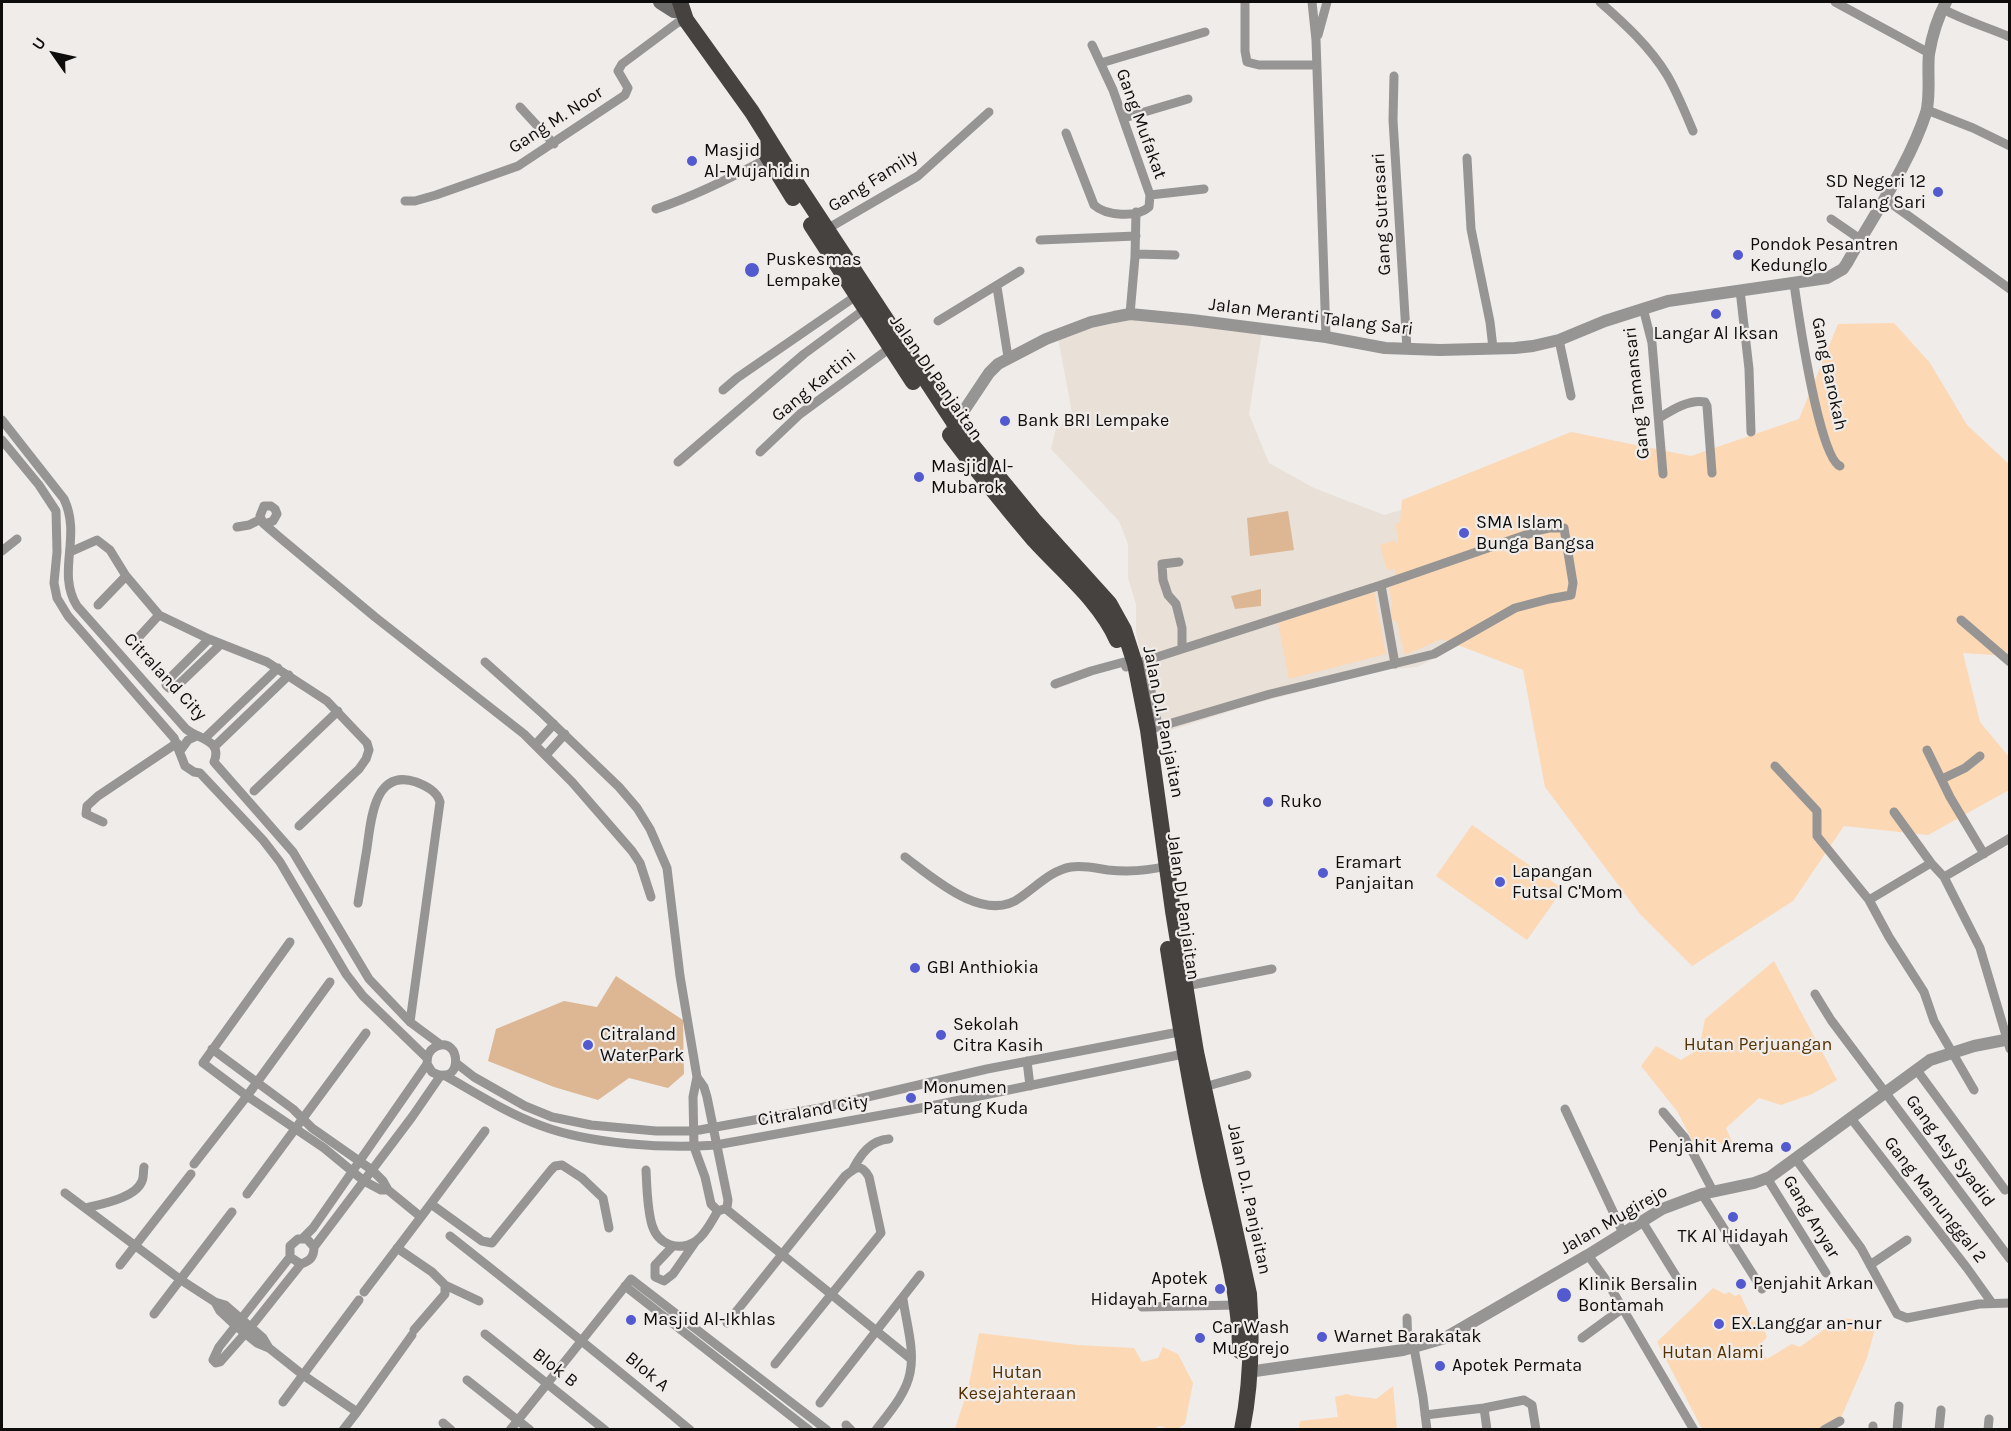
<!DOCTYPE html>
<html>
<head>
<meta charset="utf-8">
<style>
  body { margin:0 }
  #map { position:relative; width:2011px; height:1431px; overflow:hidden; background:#efece9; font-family:Karla,sans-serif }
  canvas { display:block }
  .frame { position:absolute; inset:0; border:3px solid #0e0d0c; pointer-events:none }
  .north { position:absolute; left:24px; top:24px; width:60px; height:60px; -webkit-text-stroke:4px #efece9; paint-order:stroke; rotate:304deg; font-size:16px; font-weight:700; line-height:24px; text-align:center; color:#0e0d0c }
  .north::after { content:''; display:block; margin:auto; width:21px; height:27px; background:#0e0d0c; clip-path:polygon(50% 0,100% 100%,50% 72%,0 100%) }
</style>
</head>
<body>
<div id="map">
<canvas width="2011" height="1431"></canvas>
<div class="frame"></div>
<div class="north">U</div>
</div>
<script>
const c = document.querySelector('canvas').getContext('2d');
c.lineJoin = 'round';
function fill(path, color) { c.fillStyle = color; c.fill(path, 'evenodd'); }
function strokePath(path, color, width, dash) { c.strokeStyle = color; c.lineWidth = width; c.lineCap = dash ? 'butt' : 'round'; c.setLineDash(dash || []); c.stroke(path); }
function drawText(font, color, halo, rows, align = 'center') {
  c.font = font + ' Karla,sans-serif'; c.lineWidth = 4.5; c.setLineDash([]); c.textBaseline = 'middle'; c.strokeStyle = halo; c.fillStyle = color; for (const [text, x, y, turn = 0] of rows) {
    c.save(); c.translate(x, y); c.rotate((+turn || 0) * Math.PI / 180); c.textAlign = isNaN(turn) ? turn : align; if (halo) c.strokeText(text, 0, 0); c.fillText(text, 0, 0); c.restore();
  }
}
const built = new Path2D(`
  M1127,318L1262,332L1249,414L1269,463L1314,488L1384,515L1431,501L1498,626L1417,667L1381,670L1250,705L1159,734L1136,633V604L1128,578V544L1119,521L1051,449L1056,428L1073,418L1058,338Z`);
const green = new Path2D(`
  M1894,323L1930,363L1967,425L2009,464V656L1963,653L1980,722L2009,757V790L1928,835L1844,826L1793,901L1692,966L1640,914L1545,787L1523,670L1442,639L1405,655L1397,622L1390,619L1392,602L1389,588L1394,585L1395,569L1387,570L1380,545L1395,540L1397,546L1398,536L1395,524L1400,522L1402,500L1571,432L1691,456L1799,419L1838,324Z
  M1374,591L1386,654L1289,679L1278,623Z
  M1472,825L1563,889L1527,940L1436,876Z
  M1774,961L1837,1080L1812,1094L1781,1105L1759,1098L1726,1128L1733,1144L1726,1148L1716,1140L1696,1148L1677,1111L1641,1066L1656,1046L1681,1060L1699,1049L1705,1019Z
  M1713,1288L1725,1294L1729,1292L1735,1296L1740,1294L1753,1322L1760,1319L1767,1337L1758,1347L1767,1359L1792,1344L1800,1347L1840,1318L1877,1321L1867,1358L1836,1429H1702L1657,1342Z
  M979,1333L1077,1345L1134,1348L1142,1362L1158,1358L1163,1347L1178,1354L1193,1383L1185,1424C1176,1431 1171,1430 1160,1426L1150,1430L955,1429L968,1389Z
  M1393,1386L1397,1429H1299L1300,1421L1338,1417L1335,1397L1347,1394C1357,1398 1365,1396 1376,1399Z`);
const water = new Path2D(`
  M1288,511L1294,550L1250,556L1247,518Z
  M1261,589V606L1235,609L1231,596Z
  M616,976L683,1020L684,1074L668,1088L629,1078L598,1100L554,1087L488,1061L496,1029L564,1001L597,1007Z`);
const minor = new Path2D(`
  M1245,2V51L1247,62L1259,65H1316
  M1312,2L1316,40L1326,337
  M1600,2C1624,23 1650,47 1667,75C1677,92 1685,112 1693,131
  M1835,2L1929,53
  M1943,9C1965,21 1987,27 2010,37
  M1318,35L1327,2
  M1101,63L1205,32
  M1394,76L1393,120L1407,349
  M520,107L554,144
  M1927,110L1973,128L2010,146
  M1124,118L1188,99
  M1066,133L1094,205C1106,216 1137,218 1149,207L1150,195L1113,90L1092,45
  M1467,158L1471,229L1490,322L1493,348
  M1150,195L1204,189
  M1885,199L2010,289
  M405,201H415L436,195L518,166L625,95L628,88L618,71L622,64L677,23L686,20
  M656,209C695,196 731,178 768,158
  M1831,219L1860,239
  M827,229L918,176L989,112
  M1040,240L1136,236
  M1135,254L1175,255
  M1794,284C1798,312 1819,458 1840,466
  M997,287L1008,357
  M1740,290L1749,369L1751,432
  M1643,308L1652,343L1663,474
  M1130,314L1135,257L1136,212
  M938,321L1020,271
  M1559,340L1571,396
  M723,390L737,378L856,296
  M1659,418C1672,410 1689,399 1705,402L1707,406L1712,473
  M2,420L64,499C82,537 56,572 77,606L186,729C198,739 223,740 214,762
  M2,440L39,485L56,511L57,552L54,583L57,598L68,616L174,738L185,766L194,772L200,773L263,840L280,862L346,974L363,996L427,1058
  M760,452L800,414L890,348
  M678,462L804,354L865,309
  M265,524L273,521L277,514L275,509L271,506H264L260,516L263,523L278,536L375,617L524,734L572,782L632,851L640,863L651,897
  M237,527L249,525L261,519
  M2,551L17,539
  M70,552L97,540L110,550L126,576L159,615L209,639L267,662L327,701L367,743L369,750L366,759L359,769L299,826
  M1179,562L1162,564L1163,580L1168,595L1176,604L1182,628V649
  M1381,585L1395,664
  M98,605L126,576
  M1961,620L2010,662
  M137,639L159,615
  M209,639L166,682V685L169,688L177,686L221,644
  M1145,661L1158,726
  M485,662L543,714L619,787L637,808L650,829L667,868L680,976L697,1077L693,1097L694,1147L705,1177L711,1204L718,1211L727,1208L728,1200L707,1097L704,1087L697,1077
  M1126,667L1381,585L1540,530L1549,528H1564L1573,583L1571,595L1549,599L1515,608L1434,654L1270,694L1148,730
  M1055,684L1091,671L1124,662
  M205,738L278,668
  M535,745L554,724
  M214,747L289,675
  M1927,750L1950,797L1984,854
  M180,751L188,740L197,736
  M546,755L565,734
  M214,762L293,852L369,979L410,1022L441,1045
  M1775,766L1817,811V836L1869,900L1889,937L1924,992L1934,1021L1974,1090
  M1942,779L1965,768L1980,756
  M254,791L338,711
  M1894,812L1931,863L1944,877
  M103,822L86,814L87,806L98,796L177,743
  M2010,838L1944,877L1980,948L2010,1049
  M905,857C933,878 985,925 1021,897C1037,886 1052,870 1071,867C1084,865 1095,868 1108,870C1128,872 1147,871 1167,866
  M1869,900L1931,863
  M358,903C361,884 364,866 367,848C371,820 374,768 416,782C426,786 437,791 440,802L410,1022
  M290,942L203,1063L247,1096L324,1148L364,1181L381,1190H388
  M1186,986L1272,969
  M1815,994L1831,1020L2010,1259
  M212,1049L293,1109L312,1128L372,1170L383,1181L388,1190L421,1217L364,1292
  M1027,1061L1030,1086
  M456,1063L474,1077L525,1106L552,1117L591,1125L656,1131H694L820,1108L987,1069L1184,1031
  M1916,1069L2005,1190
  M444,1075C476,1093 508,1114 542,1126C590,1144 666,1149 716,1145L926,1107L1188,1053
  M1204,1087L1247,1075
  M1565,1109L1623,1233
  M1663,1112L1685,1138L1713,1191
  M1850,1117L1967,1268L1992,1303
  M1795,1158L1861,1248L1897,1314L1907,1318L1979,1304L2010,1303
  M194,1164L247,1096L330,982
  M853,1169C861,1154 871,1140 889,1139
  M646,1170C647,1188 647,1208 652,1225C658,1245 679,1252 696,1241C706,1234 712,1220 718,1211
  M1767,1178L1826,1273
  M65,1193L181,1280L215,1302L225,1305L263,1338L269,1348
  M247,1194L366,1033
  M1702,1194L1762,1289
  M431,1204L482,1241L492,1243L551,1170L555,1166L562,1165L582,1178L603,1198L609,1228
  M86,1208C101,1204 136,1198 142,1181C144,1177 143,1171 144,1167
  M726,1209L911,1359
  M421,1217L485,1131
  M1642,1221L1676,1276
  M450,1236C531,1300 611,1364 690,1430
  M303,1238L313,1228L427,1064C427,1057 428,1051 435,1047C462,1033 464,1090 432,1072L427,1064
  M314,1247L307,1239H298L290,1246V1257L301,1264C310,1261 314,1257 314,1247L412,1117L441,1075
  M672,1247L655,1265V1277L664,1281L673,1274L696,1241
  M397,1248L432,1272L445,1285V1294L414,1330
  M1588,1255L1606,1280L1694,1430
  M290,1257L219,1347L213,1360L216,1363L220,1362L250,1328L301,1264
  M120,1265L191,1174
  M1870,1265L1907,1240
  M445,1285L479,1301
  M625,1286L809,1430
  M359,1300L303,1375L357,1412L412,1335
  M215,1302L220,1311L236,1326L257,1343L269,1348L303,1375L283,1402
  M1142,1307L1238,1305
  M154,1314L232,1212
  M1407,1318L1408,1349
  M727,1323L845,1176C856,1167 861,1163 869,1177L881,1233L775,1364
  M485,1334L605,1430
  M1582,1338L1623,1308
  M1414,1348L1423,1397L1427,1430
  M467,1380L530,1430
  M820,1403L920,1275
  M1484,1408L1487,1430
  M1425,1415L1484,1408L1524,1400L1532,1405L1536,1430
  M443,1423L451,1430
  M846,1425L851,1430
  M343,1430L357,1412
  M510,1430L631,1279L827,1430
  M876,1430C889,1413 906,1394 910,1373C915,1350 906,1322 903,1299
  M1824,1430L1840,1421
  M1873,1430V1426
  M1897,1430L1899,1406
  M1939,1430L1941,1410
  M1988,1430L1989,1419`);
const tertiary = new Path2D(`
  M951,430L989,373L998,364L1046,339L1091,322L1114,317L1130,314L1192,320L1326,337L1385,348L1440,350L1515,348L1533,346L1559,340L1605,321L1668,301L1827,278L1843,269L1847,263C1874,214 1908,167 1926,113C1931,95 1927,73 1929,54C1932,36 1938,17 1946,2
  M1248,1372L1403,1350L1445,1338L1588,1255L1662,1209L1702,1194L1754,1183L1770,1177L1930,1060L1974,1046L2010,1039`);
const secondary = new Path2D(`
  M660,2L674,11L684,12`);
const trunk = new Path2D(`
  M680,2L686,20L752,112L797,184L955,424L1034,520L1109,603L1124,630L1135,664L1148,730L1173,911L1196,1052L1249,1294C1252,1338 1251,1386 1242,1430
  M763,149L793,198
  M811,225L913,382
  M950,435C977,471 1005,506 1034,540C1062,571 1100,601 1117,640
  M1168,949C1180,1026 1193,1104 1210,1180C1223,1237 1240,1292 1240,1351`);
const markers = [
  [692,161,6,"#5359cf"],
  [1938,192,6,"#5359cf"],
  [1738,255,6,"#5359cf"],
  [752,270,8,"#5359cf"],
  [1716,314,6,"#5359cf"],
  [1005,421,6,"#5359cf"],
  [919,477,6,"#5359cf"],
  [1464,533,6,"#5359cf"],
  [1268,802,6,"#5359cf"],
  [1323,873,6,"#5359cf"],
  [1500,882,6,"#5359cf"],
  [915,968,6,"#5359cf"],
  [941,1035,6,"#5359cf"],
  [588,1045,6,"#5359cf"],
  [911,1098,6,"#5359cf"],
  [1786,1147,6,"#5359cf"],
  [1733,1217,6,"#5359cf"],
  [1741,1284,6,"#5359cf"],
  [1220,1289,6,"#5359cf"],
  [1564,1295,8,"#5359cf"],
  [631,1320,6,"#5359cf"],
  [1719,1324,6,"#5359cf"],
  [1322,1337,6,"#5359cf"],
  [1200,1338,6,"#5359cf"],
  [1440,1366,6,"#5359cf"]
];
const streetNames = [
  ["Gang M. Noor",556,120,-33],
  ["Gang Mufakat",1141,124,70],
  ["Gang Family",873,181,-32],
  ["Gang Sutrasari",1382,214,-93],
  ["Jalan Meranti Talang Sari",1311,317,7],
  ["Gang Barokah",1829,374,78],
  ["Jalan DI Panjaitan",936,378,55],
  ["Gang Kartini",814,386,-39],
  ["Gang Tamansari",1637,393,-96],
  ["Citraland City",165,677,47],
  ["Jalan D.I. Panjaitan",1163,722,79],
  ["Jalan DI Panjaitan",1183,907,82],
  ["Citraland City",813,1111,-10],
  ["Gang Asy Syadid",1950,1151,53],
  ["Jalan D.I. Panjaitan",1249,1199,78],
  ["Gang Manunggal 2",1935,1200,52],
  ["Gang Anyar",1811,1217,59],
  ["Jalan Mugirejo",1614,1220,-30],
  ["Blok B",555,1368,38],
  ["Blok A",647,1372,40]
];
const poiNames = [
  ["Masjid",704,151],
  ["Al-Mujahidin",704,172],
  ["SD Negeri 12",1926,182,"right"],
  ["Talang Sari",1926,203,"right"],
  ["Pondok Pesantren",1750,245],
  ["Kedunglo",1750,266],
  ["Puskesmas",766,260],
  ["Lempake",766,281],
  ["Langar Al Iksan",1716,334,"center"],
  ["Bank BRI Lempake",1017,421],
  ["Masjid Al-",931,467],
  ["Mubarok",931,488],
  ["SMA Islam",1476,523],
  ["Bunga Bangsa",1476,544],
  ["Ruko",1280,802],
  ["Eramart",1335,863],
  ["Panjaitan",1335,884],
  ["Lapangan",1512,872],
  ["Futsal C'Mom",1512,893],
  ["GBI Anthiokia",927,968],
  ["Sekolah",953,1025],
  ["Citra Kasih",953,1046],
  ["Citraland",600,1035],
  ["WaterPark",600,1056],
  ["Monumen",923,1088],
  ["Patung Kuda",923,1109],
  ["Penjahit Arema",1774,1147,"right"],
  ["TK Al Hidayah",1733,1237,"center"],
  ["Apotek",1208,1279,"right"],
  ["Hidayah Farna",1208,1300,"right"],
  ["Penjahit Arkan",1753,1284],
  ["Klinik Bersalin",1578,1285],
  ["Bontamah",1578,1306],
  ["Masjid Al-Ikhlas",643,1320],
  ["EX.Langgar an-nur",1731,1324],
  ["Car Wash",1212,1328],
  ["Mugorejo",1212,1349],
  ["Warnet Barakatak",1334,1337],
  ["Apotek Permata",1452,1366]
];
const parkNames = [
  ["Hutan Perjuangan",1758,1045],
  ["Hutan Alami",1713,1353],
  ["Hutan",1017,1373],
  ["Kesejahteraan",1017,1394]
];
fill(built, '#e9e0d7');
fill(green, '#fcd8b5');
fill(water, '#ddb793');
strokePath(minor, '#969594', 9);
strokePath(tertiary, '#969594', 12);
strokePath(secondary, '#6d6c6a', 14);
strokePath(trunk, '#454240', 16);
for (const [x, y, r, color] of markers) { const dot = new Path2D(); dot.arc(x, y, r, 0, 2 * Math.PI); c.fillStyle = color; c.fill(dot); strokePath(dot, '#efece9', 2); }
drawText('18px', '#0e0d0c', '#efece9', streetNames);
drawText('18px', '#0e0d0c', '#efece9', poiNames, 'left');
drawText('18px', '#543001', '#efece9', parkNames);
</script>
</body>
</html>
